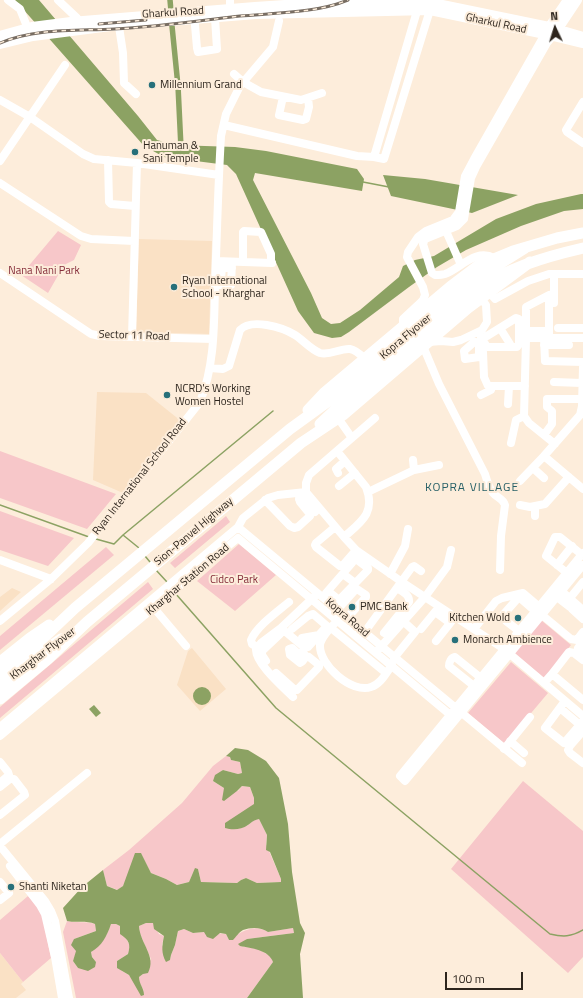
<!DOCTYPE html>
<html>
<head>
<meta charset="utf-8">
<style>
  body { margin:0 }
  #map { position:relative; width:583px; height:998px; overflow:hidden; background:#fdeddb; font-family:"Titillium Web",sans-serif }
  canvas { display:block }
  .north { position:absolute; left:535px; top:8px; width:40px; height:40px; -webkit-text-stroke:3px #fdeddb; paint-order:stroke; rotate:356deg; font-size:11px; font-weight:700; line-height:16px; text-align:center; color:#2d251d }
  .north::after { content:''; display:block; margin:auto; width:14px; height:18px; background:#2d251d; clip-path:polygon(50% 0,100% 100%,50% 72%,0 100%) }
  .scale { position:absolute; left:445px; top:972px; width:78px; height:18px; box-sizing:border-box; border:2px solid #2d251d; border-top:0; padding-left:5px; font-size:12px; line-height:14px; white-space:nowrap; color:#2d251d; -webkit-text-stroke:3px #fdeddb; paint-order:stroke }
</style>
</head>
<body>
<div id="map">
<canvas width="583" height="998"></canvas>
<div class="north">N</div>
<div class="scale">100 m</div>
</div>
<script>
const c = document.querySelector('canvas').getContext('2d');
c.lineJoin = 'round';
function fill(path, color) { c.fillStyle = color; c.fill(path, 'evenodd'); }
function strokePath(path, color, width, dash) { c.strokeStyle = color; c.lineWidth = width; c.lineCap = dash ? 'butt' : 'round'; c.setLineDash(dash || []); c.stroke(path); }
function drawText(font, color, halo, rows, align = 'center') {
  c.font = font + ' "Titillium Web",sans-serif'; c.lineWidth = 4; c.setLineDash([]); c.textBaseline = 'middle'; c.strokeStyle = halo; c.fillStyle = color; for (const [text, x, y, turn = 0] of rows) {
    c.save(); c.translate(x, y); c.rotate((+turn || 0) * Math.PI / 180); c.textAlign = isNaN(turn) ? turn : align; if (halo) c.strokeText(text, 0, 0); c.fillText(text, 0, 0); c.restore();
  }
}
const built = new Path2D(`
  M139,239L212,241L209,334L136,332Z
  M97,392L146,393L181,421L123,493L93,480Z
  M12,588L21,592L0,611V597Z
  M192,648L226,689L200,711L177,685L188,651Z
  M0,953L23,982L21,984L26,990L16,998H0Z`);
const green = new Path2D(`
  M58,231L81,245L74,260L64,265L48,293L21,275Z
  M0,451L116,494L87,529L0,498Z
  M0,511L74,538L48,566L0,550Z
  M226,516L230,522L175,568L170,563Z
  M239,544L276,575L235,611L197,581Z
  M106,547L114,555L0,650V636Z
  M148,582L153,589L0,718V707Z
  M541,620L571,645L544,678L514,653Z
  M511,662L548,693L505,744L468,713Z
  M226,756L230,757L231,760L240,762L242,773L238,774L223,770L213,781L224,788L238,791L242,786L250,787L254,798V805L240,814L247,826L254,820L259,819L267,835L266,844L281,879V882L257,883L246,878L241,880L237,883L201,882L198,869L193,873L189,882L177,885L166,879L151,873L141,854L123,886L118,890L107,886L103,870L129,850L182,803L213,766Z
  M523,781L583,831V957L568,973L451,869Z
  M28,896L39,908L42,914L51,958L23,982L0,953V920Z
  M67,921C76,923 85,921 95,924L96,931L74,939L77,951L73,961L78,968L96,962L92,957L91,952L106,936L111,924H116L120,926L130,946L128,954L117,961L122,971L129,975L144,991L139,982V977L143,974L151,959L140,934L139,926L146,923H153L159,934L164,936L162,945L170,960L171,955L175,945L178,931L184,929L193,933L204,932L226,934L229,940C240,932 255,923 268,932L293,928L294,933L247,939L240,946L258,949L272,957L273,962L247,998H76L63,932Z`);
const water = new Path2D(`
  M15,0H39L138,116L157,140L175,145L235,147L266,151L357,169L364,179L362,191L255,173L253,180L311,293L322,318L331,324L340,323L360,310L399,277L403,266L415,260L434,256L496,219L536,204L581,194H583V209L564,211L521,226L466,250L437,267L409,287L349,332L341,337L332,338L314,333L298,311L236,174L227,165L164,157L144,146Z
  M383,175L425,179L518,195L472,213L391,196Z
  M193 696a9 9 0 1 1 18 0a9 9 0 1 1-18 0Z
  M94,705L101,713L96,717L89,709Z
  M235,748L248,750L266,761L279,778L288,824L292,872L300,923L305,933L300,954L303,998H247L273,962C269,950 251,948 240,946L238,944L247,939L294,933L293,928L268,932C261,927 251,927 243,930C239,932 236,937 233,940H229L226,934L220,933L213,939L207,937L204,932L193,933L184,929L178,931L175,945L171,955L170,960L166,962C161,953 162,946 164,936L154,929L153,923H146L139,926C140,944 157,956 148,973L143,974L139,977C139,984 144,988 144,995L141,996L129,975L117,968V961L128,954C131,944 129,940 120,934V926L116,924H111C107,936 102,946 91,952L92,957L96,962L95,967L88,971L78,968L73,961L76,951L71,945L74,939L96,931L95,924C86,920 76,923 67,921L63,908L82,887L103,870L107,886L117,890L123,886L135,853H141L151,873L166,879L177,885L189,882L195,868L198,869L201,882L237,883L241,880L246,878L257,883L281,882V879L270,852L266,850L267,835L259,819C254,820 252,822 248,825C241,830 232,830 225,828V823L254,804V798L250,787L242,786L237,791L224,801L222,800L224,788L213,781L215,775L223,770L238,774L242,773L240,762L231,760L230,757L226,756Z`);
const stream = new Path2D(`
  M363,182L389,187
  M0,505L89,537
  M123,535L273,411
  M96,539L114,544L123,535L139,548
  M145,556L150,562
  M156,570L167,582
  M175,593L276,708L550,934C563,937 571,937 583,930`);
const canal = new Path2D(`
  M170,0L171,11
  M172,26L178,86L181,148`);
const minor = new Path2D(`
  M8,0L20,9L30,34
  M58,0L77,18
  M230,0V9
  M194,14L197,48L198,52L217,49L215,18
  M118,20L123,53L124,83L136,94
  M234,74L243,82L261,92L301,100L322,93
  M283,97L279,115L303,120L306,119L309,107L308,98
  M0,100L30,117L83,154L94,159L137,163L219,175
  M583,102L566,130L567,132L583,143
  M224,125L357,156L374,157L384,159L430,10
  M374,157L417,11
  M108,160L109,202L111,204L135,206
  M0,161L65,65
  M0,183L81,236L91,239L134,241
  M446,231L461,265
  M494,258C476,248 461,268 445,274C442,275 438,275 435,275L432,273L423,244L425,239L457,226L464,219L471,178L476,167L547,43L553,36
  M216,261L272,263
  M243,262V232L244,231L261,232L271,254V263
  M0,273L91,334L100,336L213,339
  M221,279L222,268H232
  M215,285H231L232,262
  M489,292L495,299L528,281L549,274H583
  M554,303V274
  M406,327L403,323V319L418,305L423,300L425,295L423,287L407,257L408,252L418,237L426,231L453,220L459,212L465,176L474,159L545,34
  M500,328L510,344
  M558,328H583
  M526,331H548
  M132,337L137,163
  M481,337L487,347H517L519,344V319L516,318L487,336
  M526,338V307L549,295V338
  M544,338L545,361L583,362
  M429,342L441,341L453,342L461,340L482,330L487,322L486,305L481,298
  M474,342H476L479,344V357L465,359L464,351Z
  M420,343L423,346L439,384L485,474C487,481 489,488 493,493C497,498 503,498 505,505L501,536L500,570
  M544,345H569
  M483,352L484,377L488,386H525
  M583,367L582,406L580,415L544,456L583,489
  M210,368L223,369L229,366L240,330C251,318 282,327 295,335C303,340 310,349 320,353C330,356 340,348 350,349C356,350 361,355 365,359
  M554,382L582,383
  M481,395L491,390L492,386
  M508,404L509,386
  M338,418L352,438
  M375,418L309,475L306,483V492L344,537L356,550L402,582L504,649L583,716
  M544,435L552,424V411L547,407V399H583
  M511,443L516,420L524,416
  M555,444L529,423L524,416L526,339V338H583
  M337,451L366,487C376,513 361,522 344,537
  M413,460L414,470
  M533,468L544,478
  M338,473L336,469L345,461
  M520,481L544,456
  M339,486L355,473
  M368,492L414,470L439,465
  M299,499H305L315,512
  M265,500L290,526L294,528L298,527L310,516L309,513L300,502
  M520,505L530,507L545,504L569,477
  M535,506V516
  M238,527L522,763
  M335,527L316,543L315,545L316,547L340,566L343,565L356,550
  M238,538L454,718
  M583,553L400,776L405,781L583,565
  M0,560L51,579
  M557,565L572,546
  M567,573L546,556L555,537H560L581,554
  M343,574L355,583
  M390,574L405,546L408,529
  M558,588L583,610
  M328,591L338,599H340L368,570V568L356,559
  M326,593L352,563
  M557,597L570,607
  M570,598L583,582
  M154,608L186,646
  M572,609L583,619
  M337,610L356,589H357L366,595V597L347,618
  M438,614L450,623
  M503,615L518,598H520L535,611
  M542,615L571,639L577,640L583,632
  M338,620C333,625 321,638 320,645C319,665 352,694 371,687C381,684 386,673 392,665
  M0,621L51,579L88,543L200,402C215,365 214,324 215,285C217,235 218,186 221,136L226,114L240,86L273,47L279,21
  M506,621L519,631
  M281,628L305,648L308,647L327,626L313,614L308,616L292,629
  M331,628L386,673
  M421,629L439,607
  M474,629L496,601L502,598L523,593L543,610
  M364,633L412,567L414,566L421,571
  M384,633L409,602C410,595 403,592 397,588
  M436,641L455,617
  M583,641L578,648L583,652
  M309,645L302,639V638L319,635
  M257,647L252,644L251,640C257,626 277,612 289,602
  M378,650L425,597L447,567L451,550
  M302,652L306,656C305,658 303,662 300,663L290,655L289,649L292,648L304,659
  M394,658L415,632L403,621
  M266,661L262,655V651L280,634
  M276,673L295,690H297L319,667V665L309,657
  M552,674L569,652L574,653L583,660
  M544,683L552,674L583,700
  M474,686L449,666C449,662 451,658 455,657L481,678
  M293,697C283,687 255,663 256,649L261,643L281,628L316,595
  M565,701L545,728L564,743L583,721
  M560,708L580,725
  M0,727L238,527L243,518L268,498L278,495L306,492
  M583,731L570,746L568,750L570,753L583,763
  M0,736L182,584L238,538
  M510,741L524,753
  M504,749L530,717
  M0,762L8,772L9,775L2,781
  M0,787L10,779H14L24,792L25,795L0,815
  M0,844L87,773
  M0,846L45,901L51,911L55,921L69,998
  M10,866L40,905L45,914L55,957L62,998
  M0,882L9,893L0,900`);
const major = new Path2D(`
  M546,32L568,0
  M555,33L577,0
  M0,36L32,27L71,22L255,7L285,5L433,3L549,27L583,37
  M0,44L33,36L118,25L256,14L430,10L545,34L582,43`);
const highway = new Path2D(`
  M308,410L324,393L450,287L479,265L513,251L557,238L583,233
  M320,424L337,408L475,291C507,268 544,257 583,248
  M0,662L30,638L49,625
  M0,674L36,645L75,608L290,429L330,400L469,283L525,248
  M0,687L42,652L61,639
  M0,699L48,659L87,622L301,443L343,415L468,308L530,262`);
const rail = new Path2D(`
  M99,24L146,20
  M0,43C36,28 76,31 114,29C156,27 198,21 240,16C274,13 317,13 348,0`);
const markers = [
  [152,85,4,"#27707a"],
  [135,152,4,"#27707a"],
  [174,287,4,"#27707a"],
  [167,395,4,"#27707a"],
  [352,607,4,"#27707a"],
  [518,618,4,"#27707a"],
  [455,640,4,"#27707a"],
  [11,887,4,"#27707a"]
];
const streetNames = [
  ["Gharkul Road",173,13,-4],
  ["Gharkul Road",496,24,12],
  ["Sector 11 Road",134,336,2],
  ["Kopra Flyover",406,337,-40],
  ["Ryan International School Road",140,477,-52],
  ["Sion-Panvel Highway",194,532,-40],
  ["Kharghar Station Road",188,580,-40],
  ["Kopra Road",347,618,40],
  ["Kharghar Flyover",43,654,-37]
];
const poiNames = [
  ["Millennium Grand",160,85],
  ["Hanuman &",143,146],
  ["Sani Temple",143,159],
  ["Ryan International",182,281],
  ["School - Kharghar",182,294],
  ["NCRD's Working",175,389],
  ["Women Hostel",175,402],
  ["PMC Bank",360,607],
  ["Kitchen Wold",510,618,"right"],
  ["Monarch Ambience",463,640],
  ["Shanti Niketan",19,887]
];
const parkNames = [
  ["Nana Nani Park",44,271],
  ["Cidco Park",234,580]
];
const neighbourhoodNames = [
  ["KOPRA VILLAGE",472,488]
];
fill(built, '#fae1c5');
fill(green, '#f7c7c9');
fill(water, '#8ca263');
strokePath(stream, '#8ca263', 1.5);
strokePath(canal, '#8ca263', 5.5);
strokePath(minor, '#fff', 8);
strokePath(major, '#fff', 10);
strokePath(highway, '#fff', 11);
strokePath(rail, '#786d62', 3);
strokePath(rail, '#fdeddb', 1.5, [4.5]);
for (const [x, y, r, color] of markers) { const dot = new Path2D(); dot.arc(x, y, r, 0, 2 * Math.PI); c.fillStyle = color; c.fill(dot); strokePath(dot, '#fdeddb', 1.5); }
drawText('11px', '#2d251d', '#fdeddb', streetNames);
drawText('11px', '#2d251d', '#fdeddb', poiNames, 'left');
drawText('11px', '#842c39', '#fdeddb', parkNames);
c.letterSpacing = '1px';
drawText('12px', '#276067', '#fdeddb', neighbourhoodNames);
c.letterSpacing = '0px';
</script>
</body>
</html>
